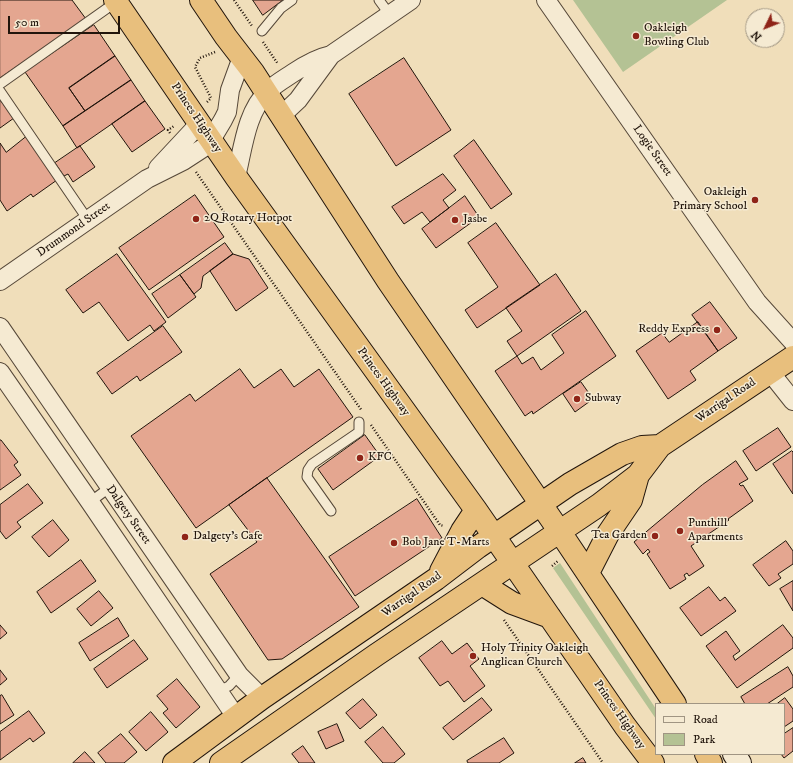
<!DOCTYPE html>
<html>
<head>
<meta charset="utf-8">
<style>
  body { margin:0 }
  #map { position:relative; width:793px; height:763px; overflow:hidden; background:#f0deba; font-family:"IM FELL DW Pica",serif }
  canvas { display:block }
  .legend { position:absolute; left:655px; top:703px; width:130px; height:52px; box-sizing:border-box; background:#f5ead2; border:1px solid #a09583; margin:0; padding:5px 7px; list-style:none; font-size:12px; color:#21150c }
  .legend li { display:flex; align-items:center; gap:8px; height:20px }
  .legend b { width:20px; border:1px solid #a09583 }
  .north { position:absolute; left:745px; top:8px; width:40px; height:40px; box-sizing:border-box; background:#f5ead2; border:1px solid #a09583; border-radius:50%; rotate:227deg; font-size:11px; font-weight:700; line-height:16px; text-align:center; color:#21150c }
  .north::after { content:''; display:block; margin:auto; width:14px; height:18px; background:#8f2418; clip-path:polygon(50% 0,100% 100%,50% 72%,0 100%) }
  .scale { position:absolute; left:8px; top:16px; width:112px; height:18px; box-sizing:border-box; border:2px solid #21150c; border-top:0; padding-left:5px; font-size:12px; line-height:14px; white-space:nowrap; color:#21150c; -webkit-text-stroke:3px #f5ead2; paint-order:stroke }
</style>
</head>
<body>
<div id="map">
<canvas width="793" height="763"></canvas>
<ul class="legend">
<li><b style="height:5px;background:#f5ead2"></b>Road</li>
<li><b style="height:11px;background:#b4c294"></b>Park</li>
</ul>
<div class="north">N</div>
<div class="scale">50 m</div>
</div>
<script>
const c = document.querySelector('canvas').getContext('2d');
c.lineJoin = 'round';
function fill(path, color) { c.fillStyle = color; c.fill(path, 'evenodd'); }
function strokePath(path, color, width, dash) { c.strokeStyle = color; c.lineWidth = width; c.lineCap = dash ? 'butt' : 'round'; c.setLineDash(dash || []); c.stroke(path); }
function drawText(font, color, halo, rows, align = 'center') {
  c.font = font + ' "IM FELL DW Pica",serif'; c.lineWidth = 3; c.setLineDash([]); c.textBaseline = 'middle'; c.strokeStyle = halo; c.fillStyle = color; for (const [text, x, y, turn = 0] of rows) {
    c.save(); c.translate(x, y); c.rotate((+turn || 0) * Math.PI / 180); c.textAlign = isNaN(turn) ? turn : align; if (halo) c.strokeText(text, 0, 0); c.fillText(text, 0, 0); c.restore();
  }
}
const green = new Path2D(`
  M573,0H727L623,72Z
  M560,563L656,709V719L553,568Z`);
const building = new Path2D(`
  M0,0H72L86,19L0,78Z
  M253,0H283L263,15Z
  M94,25L115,56L69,88L85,111L63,126L25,72Z
  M115,56L131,80L85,111L69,88Z
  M404,58L451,130L396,166L349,94Z
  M131,80L145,101L77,148L63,126Z
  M0,100L14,118L0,128Z
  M145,101L165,129L132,152L112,124Z
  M26,137L57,180L33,197L31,194L7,211L0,200V143L6,152Z
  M474,140L512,194L491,209L454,156Z
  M80,146L95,167L73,182L68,174L64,176L55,163Z
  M443,174L456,190L443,200L449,208L430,222L422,212L404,224L392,207Z
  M195,195L224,237L149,290L119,248Z
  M465,196L479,217L436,248L422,229Z
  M496,223L540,285L477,328L465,310L498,287L468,243Z
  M225,243L233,254L203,276L201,288L194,294L180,275Z
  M117,254L166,322L154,331L150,325L128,341L99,302L83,313L66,290Z
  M233,254L249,259L268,288L236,311L210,271Z
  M556,274L581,311L517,356L507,341L522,331L506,308Z
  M180,275L196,297L168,318L152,294Z
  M710,302L737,338L718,351L692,315Z
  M586,311L616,356L533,414L532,411L525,416L495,371L517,356L522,364L533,357L541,370L564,353L552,335Z
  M698,322L718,351L690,371L696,380L668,399L636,351L662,333L669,342Z
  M163,326L182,352L140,381L137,376L112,394L97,373Z
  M240,369L254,388L281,369L294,387L319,369L353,417L196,528L131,436L190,394L195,401Z
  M581,382L593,399L575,412L563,394Z
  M778,428L791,447L756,471L743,451Z
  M365,435L380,456L333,490L318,469Z
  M0,440H1L18,462L14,465L21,475L0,490Z
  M792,451L793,452V494L773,464Z
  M736,461L748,479L739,484L741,486L743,485L753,501L728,519L729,520L691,546L704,566L689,576L687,573L684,575L686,579L670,589L647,554L650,552L648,549L643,554L634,542L702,485Z
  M267,478L359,607L282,659L268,660L210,574L257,542L229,505Z
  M28,484L43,503L17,522L21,527L6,539L0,531V505Z
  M417,499L442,538L355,596L329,557Z
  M53,520L69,540L49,557L32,537Z
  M786,541L793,551V564L778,574L781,578L769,586L753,565Z
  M81,560L96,581L51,613L37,592Z
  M793,581V611L780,589Z
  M709,587L720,601L725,597L736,611L701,636L680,608Z
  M99,591L113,608L91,626L77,609Z
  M118,618L129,636L90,661L79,643Z
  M0,625L7,633L0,639Z
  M783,625L793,638V648L737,688L706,646L726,631L740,651L733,656L735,660Z
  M134,640L148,659L107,688L94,669Z
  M442,641L452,654L467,643L479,659L470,666L485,686L464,702L448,681L440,686L419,658Z
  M788,667L793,676V687L767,704H745L741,697Z
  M0,670L7,679L0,685Z
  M177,679L200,707L176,728L163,713L168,709L157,696Z
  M2,695L14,715L0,724V696Z
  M482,698L492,710L453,740L443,728Z
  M785,698L793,709V721L784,727V704H777Z
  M363,699L377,715L360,729L346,713Z
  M29,711L45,733L33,742L30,738L0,760V732Z
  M151,712L168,732L146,751L129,732Z
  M337,724L344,741L326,749L318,732Z
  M383,727L405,754L394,763H383L365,742Z
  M793,728V751L784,758L781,754H784V734Z
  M121,734L137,752L124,763H106L98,753Z
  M504,738L514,753L499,763H468L467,761Z
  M303,746L315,763H299L292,754Z
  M85,752L95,763H73Z
  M583,758L586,763H575Z`);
const path = new Path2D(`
  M234,0L252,26
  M263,42L278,64
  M207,102L211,98L195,67L200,58L215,52
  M170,133L168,130L174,126
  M196,172L362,411
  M371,425L440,525L444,526
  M552,566L558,561
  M504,620L603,763`);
const lane = new Path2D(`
  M379,0L390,15
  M262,31L281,8L292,0
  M0,84L116,2
  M0,91L88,220
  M90,502L109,488
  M331,511L307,477L308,470L312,464L359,432V422
  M218,691L229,686L239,675`);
const street = new Path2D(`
  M546,0L757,302L793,342
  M282,115L298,100L331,55L411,0
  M158,168L200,123
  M236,177C243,149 246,112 268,91C275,84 284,79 293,73C305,65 317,58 331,55
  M0,281L147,179L183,161L203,148L211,140L223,120L227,112L230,90L242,57
  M0,327L239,675L262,698
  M0,372L90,502L236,717
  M770,372L793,401`);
const secondary = new Path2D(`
  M734,754L740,763`);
const highway = new Path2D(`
  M115,0L236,177L476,510L625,726L653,763
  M201,0L226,37L253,72L388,281L560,532L675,704
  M441,571L462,531L476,510
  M588,573L608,534L631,500L638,475
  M482,584L512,603L550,617
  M706,754L711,763
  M174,763L262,698L436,579L478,547L570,484L622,454L642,447L660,446
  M221,763L376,655L599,505L638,475L660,446L793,357`);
const markers = [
  [636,36,4,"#8f2418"],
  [755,200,4,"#8f2418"],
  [196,219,4,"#8f2418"],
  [455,220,4,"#8f2418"],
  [717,330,4,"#8f2418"],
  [577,399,4,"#8f2418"],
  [360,458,4,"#8f2418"],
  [680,531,4,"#8f2418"],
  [655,536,4,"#8f2418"],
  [185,537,4,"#8f2418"],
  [394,543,4,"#8f2418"],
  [473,656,4,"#8f2418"]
];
const poiNames = [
  ["Oakleigh",644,29],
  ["Bowling Club",644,43],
  ["Oakleigh",747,193,"right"],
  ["Primary School",747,207,"right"],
  ["2Q Rotary Hotpot",204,219],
  ["Jasbe",463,220],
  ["Reddy Express",709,330,"right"],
  ["Subway",585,399],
  ["KFC",368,458],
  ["Punthill",688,524],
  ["Apartments",688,538],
  ["Tea Garden",647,536,"right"],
  ["Dalgety's Cafe",193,537],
  ["Bob Jane T-Marts",402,543],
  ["Holy Trinity Oakleigh",481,649],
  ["Anglican Church",481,663]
];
const streetNames = [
  ["Princes Highway",196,118,56],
  ["Logie Street",652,151,55],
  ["Drummond Street",74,230,-35],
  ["Princes Highway",383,382,54],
  ["Warrigal Road",726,401,-34],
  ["Dalgety Street",128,515,55],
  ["Warrigal Road",412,595,-35],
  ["Princes Highway",619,715,55]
];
fill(green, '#b4c294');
fill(building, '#e4a690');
strokePath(building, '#21150c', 1);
strokePath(lane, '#554738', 11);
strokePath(street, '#554738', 20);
strokePath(secondary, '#21150c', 24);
strokePath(highway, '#21150c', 24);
strokePath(path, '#21150c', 2.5, [1, 2]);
strokePath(lane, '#f5ead2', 9);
strokePath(street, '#f5ead2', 18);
strokePath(secondary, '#f5ead2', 22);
strokePath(highway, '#e8bf7d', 22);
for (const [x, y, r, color] of markers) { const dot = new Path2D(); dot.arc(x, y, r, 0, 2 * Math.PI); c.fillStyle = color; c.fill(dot); strokePath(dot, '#f5ead2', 1.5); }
drawText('12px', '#21150c', '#f5ead2', poiNames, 'left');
drawText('12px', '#21150c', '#f5ead2', streetNames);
</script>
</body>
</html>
